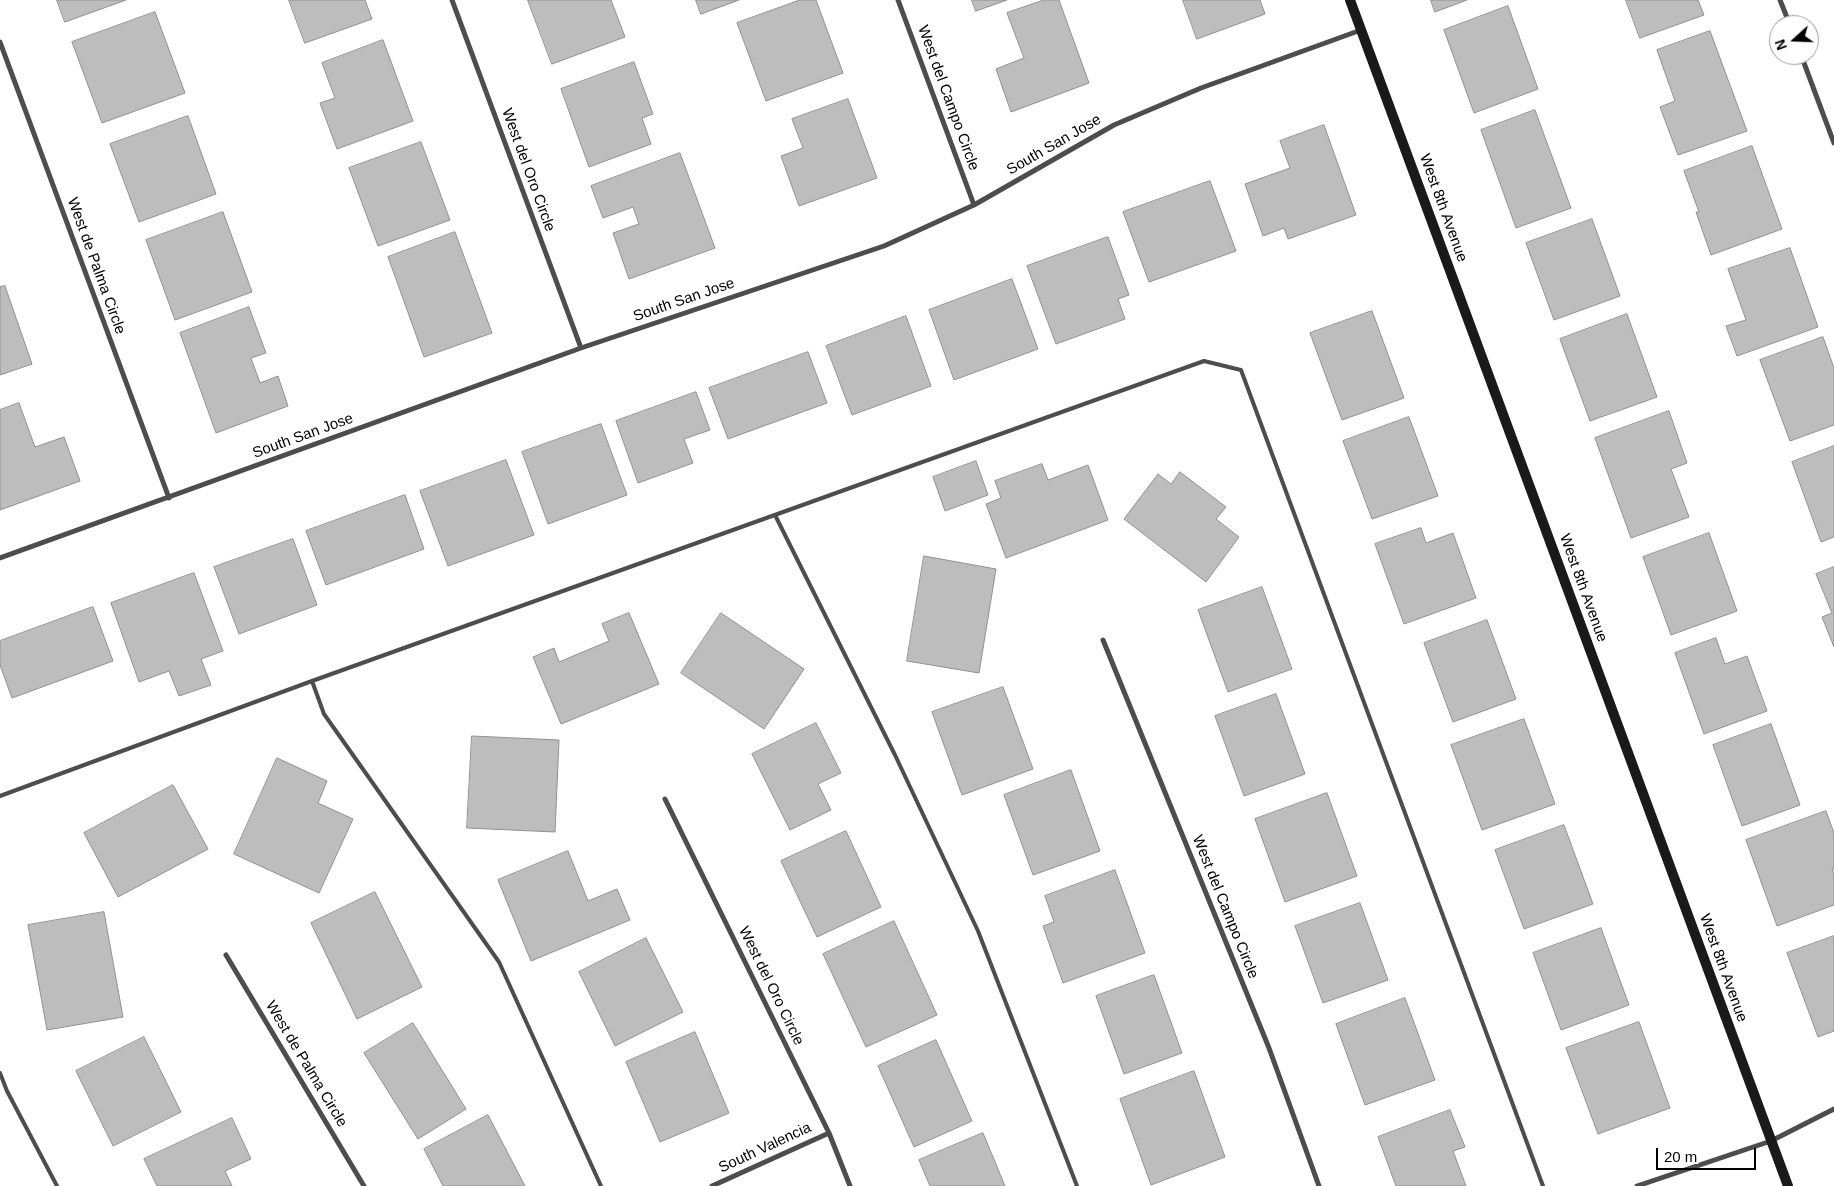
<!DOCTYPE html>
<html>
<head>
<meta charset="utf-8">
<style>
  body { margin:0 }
  #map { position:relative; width:1834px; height:1186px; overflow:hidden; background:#fff; font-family:Helvetica,sans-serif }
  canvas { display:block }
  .north { position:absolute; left:1769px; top:15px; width:50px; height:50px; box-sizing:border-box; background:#fff; border:1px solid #999; border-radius:50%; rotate:250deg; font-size:14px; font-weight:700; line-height:20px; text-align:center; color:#000 }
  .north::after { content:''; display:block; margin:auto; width:18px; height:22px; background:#000; clip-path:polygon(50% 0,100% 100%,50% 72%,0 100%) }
  .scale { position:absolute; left:1656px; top:1148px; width:100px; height:22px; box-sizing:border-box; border:2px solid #000; border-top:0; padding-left:6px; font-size:15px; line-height:18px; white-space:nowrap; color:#000; -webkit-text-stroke:4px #fff; paint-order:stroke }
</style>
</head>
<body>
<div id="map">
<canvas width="1834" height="1186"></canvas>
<div class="north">N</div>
<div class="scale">20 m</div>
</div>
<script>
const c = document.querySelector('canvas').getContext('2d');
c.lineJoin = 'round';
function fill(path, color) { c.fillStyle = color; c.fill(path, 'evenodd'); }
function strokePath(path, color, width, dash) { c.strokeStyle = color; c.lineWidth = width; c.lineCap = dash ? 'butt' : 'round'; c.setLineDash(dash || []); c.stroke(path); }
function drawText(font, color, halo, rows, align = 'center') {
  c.font = font + ' Helvetica,sans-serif'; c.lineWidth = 4; c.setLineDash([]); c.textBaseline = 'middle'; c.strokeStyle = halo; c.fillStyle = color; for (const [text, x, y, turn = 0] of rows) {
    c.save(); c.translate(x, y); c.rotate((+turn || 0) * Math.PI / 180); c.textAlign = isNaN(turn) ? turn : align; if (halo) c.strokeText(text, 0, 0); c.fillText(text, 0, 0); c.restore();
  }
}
const building = new Path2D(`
  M57,0H126L65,22Z
  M289,0H365L372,19L305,43Z
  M528,0H611L625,37L552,64Z
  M696,0H739L701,14Z
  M800,0H816L843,73L766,101L737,23Z
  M972,0H1007L976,11Z
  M1044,0H1059L1089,83L1011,112L996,69L1024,58L1007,13Z
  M1183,0H1260L1265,14L1197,39Z
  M1431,0H1467L1435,12Z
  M1626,0H1698L1704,15L1640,38Z
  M1508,6L1538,89L1474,113L1444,30Z
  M155,12L185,93L102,123L72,42Z
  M1710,31L1747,131L1678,155L1660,107L1675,101L1657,50Z
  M383,40L413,121L337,149L320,103L335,98L322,63Z
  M634,62L653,114L642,118L651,144L589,167L561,89Z
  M848,99L877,178L799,206L781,156L803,148L792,119Z
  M1535,110L1571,208L1516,228L1481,130Z
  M188,116L216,194L139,222L110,144Z
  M1324,125L1356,215L1288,239L1284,228L1263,236L1245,184L1290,168L1280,141Z
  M421,142L450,220L378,246L349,168Z
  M1752,146L1782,229L1711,255L1696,212H1699L1684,171Z
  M680,153L715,248L629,279L613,233L639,224L633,207L603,218L591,186Z
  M1210,181L1236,251L1149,282L1123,212Z
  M223,212L252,292L175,320L146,240Z
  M1592,219L1620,296L1554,320L1526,243Z
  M455,232L492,333L424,357L388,257Z
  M1108,237L1129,295L1118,299L1125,319L1056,344L1027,266Z
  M1790,248L1818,327L1737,356L1726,326L1746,320L1728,269Z
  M1012,279L1038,349L954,380L929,310Z
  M5,286L32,364L0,375V287Z
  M249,307L266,353L251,358L260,383L278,376L288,406L216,433L180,333Z
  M1372,311L1404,398L1342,420L1310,333Z
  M1627,314L1657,397L1590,421L1560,339Z
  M906,316L931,386L852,415L826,346Z
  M1823,337L1834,368V425L1790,441L1760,360Z
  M808,352L827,403L728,439L709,388Z
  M696,392L710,430L684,439L693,463L638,483L616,421Z
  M19,403L35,447L64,437L80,481L0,510V410Z
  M1669,411L1687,463L1671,469L1689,517L1631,538L1595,438Z
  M1409,417L1438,496L1372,519L1343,441Z
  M601,424L627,495L548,524L522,452Z
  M1834,446V537L1821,542L1792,462Z
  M506,460L534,535L448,566L420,491Z
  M976,461L988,495L945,511L933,477Z
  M1042,464L1048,480L1088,465L1108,520L1006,558L986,504L1001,498L995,481Z
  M1180,472L1226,507L1216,519L1239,537L1206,582L1124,519L1158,474L1171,484Z
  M405,495L424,549L326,585L306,531Z
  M1421,528L1426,543L1453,533L1476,598L1404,624L1375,544Z
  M1709,533L1737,611L1671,635L1643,557Z
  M293,539L317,605L239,634L214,567Z
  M924,556L996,569L979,673L907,661Z
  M1834,567V647L1822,617L1832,613L1816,574Z
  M194,573L223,651L201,659L211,685L179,696L169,671L139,682L111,603Z
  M1262,587L1292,669L1228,692L1198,610Z
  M93,607L113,661L12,698L0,665V641Z
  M629,613L659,684L561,724L533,657L554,648L559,662L609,641L602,624Z
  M721,613L804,669L764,729L681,673Z
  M1487,620L1516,699L1453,722L1424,643Z
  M1716,638L1725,664L1747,656L1767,711L1704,734L1675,653Z
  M1003,687L1033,769L962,795L932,712Z
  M1276,694L1305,774L1244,796L1215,716Z
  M1524,719L1555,804L1482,830L1451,745Z
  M816,723L841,773L818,784L831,810L790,830L752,754Z
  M1771,724L1800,805L1742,826L1713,745Z
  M472,736L559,740L555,832L467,828Z
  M277,758L327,781L318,803L353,819L319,893L234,854Z
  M1071,770L1100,851L1033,875L1004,795Z
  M173,785L208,849L118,897L84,833Z
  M1327,793L1357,876L1285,902L1255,819Z
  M1826,811L1834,833V869H1832L1834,874V905L1777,926L1746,840Z
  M1564,825L1593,904L1524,929L1495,850Z
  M846,831L881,907L817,937L781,861Z
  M568,851L588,901L617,889L630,920L531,961L498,880Z
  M1115,870L1145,953L1063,983L1043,926L1054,922L1045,896Z
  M375,892L422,987L357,1019L311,923Z
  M1360,903L1388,980L1323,1003L1295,926Z
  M104,912L123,1017L47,1030L28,925Z
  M894,921L937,1015L866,1047L823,954Z
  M1601,928L1629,1005L1561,1030L1533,953Z
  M1834,936V1031L1818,1037L1787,953Z
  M646,938L683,1012L615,1046L579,972Z
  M1154,975L1182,1053L1124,1074L1096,996Z
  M1405,998L1435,1080L1365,1105L1336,1024Z
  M1639,1022L1670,1108L1598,1134L1566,1048Z
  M413,1023L466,1109L418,1139L364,1053Z
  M695,1032L729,1113L660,1142L626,1062Z
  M144,1037L181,1112L113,1146L76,1071Z
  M936,1040L972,1121L914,1147L878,1066Z
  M1194,1071L1225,1157L1151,1185L1120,1099Z
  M1450,1110L1465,1147L1453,1151L1466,1186H1396L1378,1137Z
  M488,1115L525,1186H443L424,1149Z
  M232,1118L251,1159L225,1171L232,1186H157L144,1159Z
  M983,1133L1005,1186H930L919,1160Z`);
const lane = new Path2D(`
  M775,515L895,755L978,931L1077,1186
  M312,681L324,714L499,962L601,1186
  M0,796L312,681L1204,361L1241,370L1543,1186
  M0,1073L7,1091L57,1186`);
const street = new Path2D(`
  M452,0L581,348
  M898,0L974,205
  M1780,0L1790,25
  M0,42L169,498
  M1801,55L1834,143
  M0,558L581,348L884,246L974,205L1114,125L1201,88L1361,30
  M1103,640L1269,1048L1319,1186
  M665,799L829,1133L850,1186
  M226,955L364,1186
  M712,1186L829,1133
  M1637,1186L1771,1141L1834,1109`);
const secondary = new Path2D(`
  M1350,0L1788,1186`);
const streetNames = [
  ["West del Campo Circle",948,98,70],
  ["South San Jose",1054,145,-30],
  ["West del Oro Circle",528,170,70],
  ["West 8th Avenue",1443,208,70],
  ["West de Palma Circle",96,266,70],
  ["South San Jose",684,300,-19],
  ["South San Jose",303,436,-20],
  ["West 8th Avenue",1583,588,70],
  ["West del Campo Circle",1225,907,68],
  ["West 8th Avenue",1723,968,70],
  ["West del Oro Circle",771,986,64],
  ["West de Palma Circle",306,1064,59],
  ["South Valencia",765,1148,-25]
];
fill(building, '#bdbdbd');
strokePath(building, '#919191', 1);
strokePath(lane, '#4d4d4d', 4);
strokePath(street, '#4d4d4d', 5);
strokePath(secondary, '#1a1a1a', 10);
drawText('15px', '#000', '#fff', streetNames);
</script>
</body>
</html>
